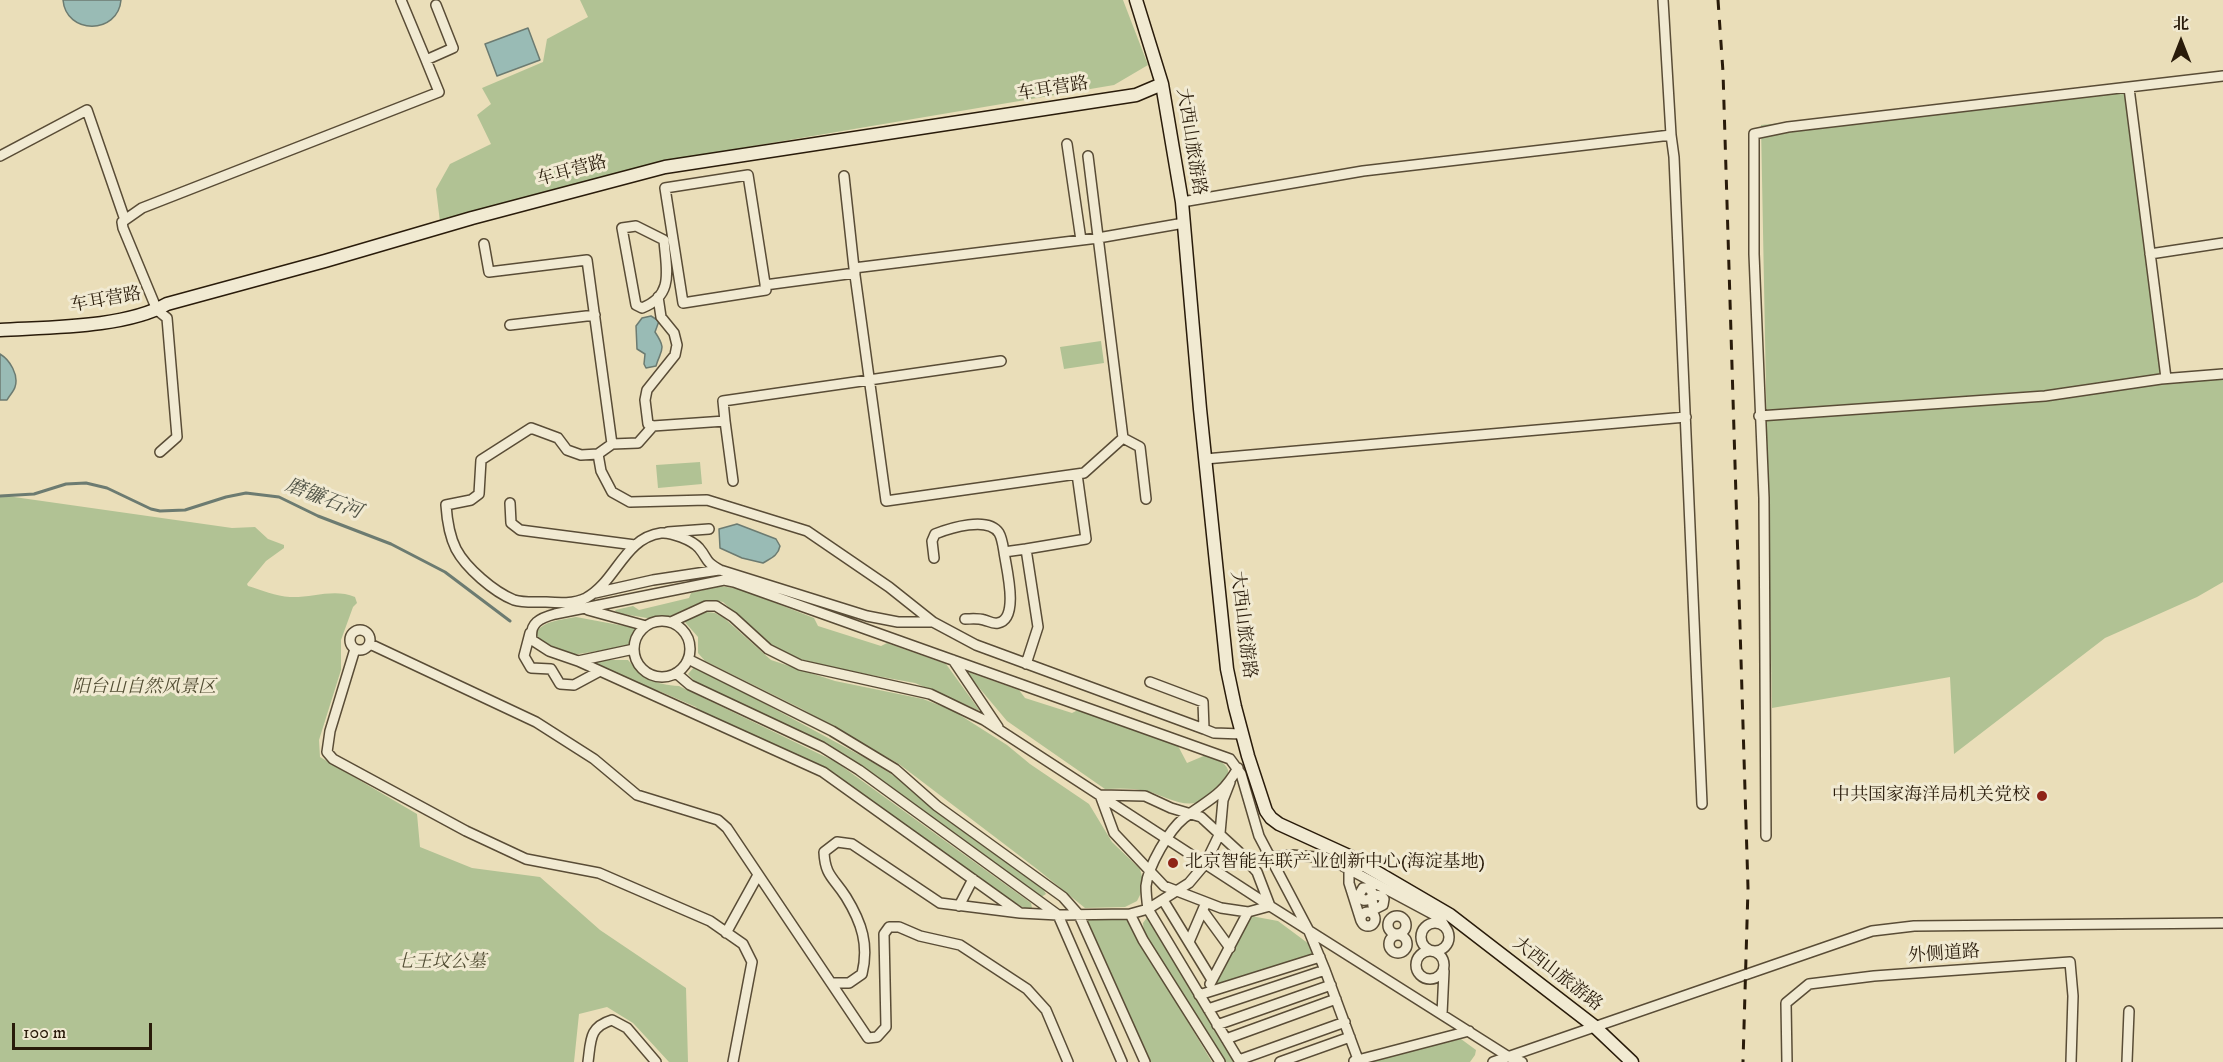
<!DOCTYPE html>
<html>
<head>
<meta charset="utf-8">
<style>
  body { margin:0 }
  #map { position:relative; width:2223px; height:1062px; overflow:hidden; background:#eadeb9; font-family:"IM FELL DW Pica","Noto Serif SC",serif }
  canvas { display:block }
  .north { position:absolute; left:2151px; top:12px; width:60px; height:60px; -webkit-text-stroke:4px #f1ead2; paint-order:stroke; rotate:0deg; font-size:16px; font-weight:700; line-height:24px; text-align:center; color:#291b0a }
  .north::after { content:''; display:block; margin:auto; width:21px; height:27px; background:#291b0a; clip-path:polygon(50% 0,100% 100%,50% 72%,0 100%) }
  .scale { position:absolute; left:12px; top:1023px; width:140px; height:27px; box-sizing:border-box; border:3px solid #291b0a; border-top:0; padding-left:8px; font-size:18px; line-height:21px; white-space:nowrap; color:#291b0a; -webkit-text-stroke:4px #f1ead2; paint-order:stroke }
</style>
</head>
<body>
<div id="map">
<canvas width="2223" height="1062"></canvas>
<div class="north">北</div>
<div class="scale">100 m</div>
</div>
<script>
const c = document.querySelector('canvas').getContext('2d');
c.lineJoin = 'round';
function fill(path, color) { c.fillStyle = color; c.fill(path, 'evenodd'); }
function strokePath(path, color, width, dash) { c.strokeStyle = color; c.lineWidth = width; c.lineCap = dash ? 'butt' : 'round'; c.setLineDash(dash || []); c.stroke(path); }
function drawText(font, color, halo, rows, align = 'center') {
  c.font = font + ' "IM FELL DW Pica","Noto Serif SC",serif'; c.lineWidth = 6; c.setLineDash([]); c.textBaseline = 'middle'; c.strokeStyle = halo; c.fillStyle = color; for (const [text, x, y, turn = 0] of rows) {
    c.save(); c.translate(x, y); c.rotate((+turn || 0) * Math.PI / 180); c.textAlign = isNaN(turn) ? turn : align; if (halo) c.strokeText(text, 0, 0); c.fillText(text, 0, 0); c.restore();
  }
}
const green = new Path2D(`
  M580,0H1123L1148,65L1114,85L665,161L440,222L436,189L450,164L491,144L477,115L491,104L482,88L543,62L547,39L588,17Z
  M2129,88L2161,379L2223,375V582L2197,597L2105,638L1954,754L1950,677L1772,708L1761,125Z
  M1101,341L1104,363L1064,369L1060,347Z
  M700,462L702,484L658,488L656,465Z
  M0,495L232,528L255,527L268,539L284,545V548L266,561L247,584L248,586C261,590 276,596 290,597C312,598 334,588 355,597L357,603L353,607L341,640V670L319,740L320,757L417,814L420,847L472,868L540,877L600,930L686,988L688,1062H669L633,1023L607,1007L579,1014L574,1062H0Z
  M720,586L739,589L814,618L818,626L881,646L887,643L946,664L980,711L915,683L838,669L796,658L772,647L723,602L713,600L699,603L668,617L653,619L617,613L615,610L633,606L639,610L689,598L691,593Z
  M707,612L715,613L724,618L771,660L835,681L923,699L952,710L1007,745L1030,764L1089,804L1112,842L1140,869L1143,880L1141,893L1137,901L1125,907L1085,908L1037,869L899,764L802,709L705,661L698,653V637L684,621Z
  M576,617L635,628L631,646L572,655L539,640L536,632C546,620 561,620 576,617Z
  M603,660H628C643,678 656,685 679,686L836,762L1031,903L1032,908L1026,909L1003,896L823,766L700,714L696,707L659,691L652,693L595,666L596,661Z
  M695,666L867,759L904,782L944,817L1042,887L1046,894L1041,897L1036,894L821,742L697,684L688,674Z
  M965,671L1019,690L1025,698L1072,713L1078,710L1177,744L1187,763L1206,755C1213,758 1226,762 1228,770C1229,776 1222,782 1219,786C1195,817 1174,799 1147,791C1133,788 1119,788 1105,789L1007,721Z
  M1148,916L1237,1062H1226L1144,934L1143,923Z
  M1251,916L1278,921L1309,944L1314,954L1213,987Z
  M1087,919H1126L1212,1062H1151Z
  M1461,1039L1476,1050L1475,1055L1470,1062H1365Z`);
const water = new Path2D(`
  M63,0H121C118,35 66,35 63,0Z
  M528,28L540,60L497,76L485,44Z
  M651,316L659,321L655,332C667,350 661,349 656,366L646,368L644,364L645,354L637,349L636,326L642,318Z
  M0,354C10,360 19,375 15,387C14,391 9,396 7,400H0Z
  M737,524L776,539L780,546C778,556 771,558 763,563L742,558L720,548L719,529Z`);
const stream = new Path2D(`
  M0,496L34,494L66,484L86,483L107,488L151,509L160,511L185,510L226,497L246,493L279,497L318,516L391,544L445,572L510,621`);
const street = new Path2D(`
  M401,0L426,60
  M1663,0L1671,135L1674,157L1702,804
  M2129,88L2166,378
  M1067,144L1081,240
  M0,156L87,110L125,220
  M748,175L766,290L683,303L665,188Z
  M844,176L854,268L886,501L1084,473L1123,438L1088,156
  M1182,202L1363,171L1671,135
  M636,226L664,240C666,269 675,295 642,308L636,305L622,228Z
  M484,244L489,272L587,260L612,444L598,454L601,471L612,492L630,502L707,500L807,531L889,587L933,622L976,645L1204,729L1214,733L1242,734
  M2150,254L2223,243
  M854,268L1098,238L1184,223
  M765,285L855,273
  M510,325L595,315
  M1759,416L2045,396L2161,379L2223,374
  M725,421L723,401L1001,361
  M653,426L648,424L645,400L647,390L675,355L677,345L674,333L661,317L658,297
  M1123,438L1140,447L1146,499
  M612,444L638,443L653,426L725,421L733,481
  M160,452L177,437L167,318L157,310L123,228L122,222L142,208L439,92L426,60L453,48L436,5
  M598,454L581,455L567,450L558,438L531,428L481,460L479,494L471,500L446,505C447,520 449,535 456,549C466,568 494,592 514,600C523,603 536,602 546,602C559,603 574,604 586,598C616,582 624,538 661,533C671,532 692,540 699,548C709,560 704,561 720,570L867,616L898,622H933
  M1205,459L1686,417
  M510,503L511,523L520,530L635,545
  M668,532L709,529
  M934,558L932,541L935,534C950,528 988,516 999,533C1002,538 1003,546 1004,552L1026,549
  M595,593L653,580L719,570
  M588,610L646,626
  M965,619C971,619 978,618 984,620C989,621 992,624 998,623C1020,619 1006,567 1004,552
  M634 649a28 28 0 1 1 56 0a28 28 0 1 1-56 0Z
  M671,622L706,606H716L733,617L768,649L800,665L930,694L984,720L1270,906L1509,1057L1522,1062
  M350 640a10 10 0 1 1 20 0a10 10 0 1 1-20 0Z
  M530,633L524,656L531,668L551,669L560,684L574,685L600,671
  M370,644L536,722L594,759L637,795L718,820L727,828L868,1038L877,1037L886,1027L884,934L889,927H899L920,936L960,945L1027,989L1046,1010L1068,1062
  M355,649L330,731L327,752L333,759L466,831L526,859L599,873L710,921L743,944L752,962L733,1062
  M688,659L832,731L895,769L937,806L1063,897L1079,915L1145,1062
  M953,660L998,727
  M578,661L634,649
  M1026,664L1038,627L1026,549L1086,539L1077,474
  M676,673L690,685L822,747L859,770L1058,915L1122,1062
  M1150,682L1203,702L1204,729
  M1238,768C1221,797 1209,799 1184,818C1169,830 1148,866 1146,886C1146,894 1147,902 1148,909L1240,1062
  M1100,795L1145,796L1171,808L1201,817L1239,852L1257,872L1270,906L1248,912L1221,908L1164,886L1114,833Z
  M1766,836L1764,498L1754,254V134L1788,127L2223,76
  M1270,857L1292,855L1328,858L1440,918L1447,930
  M1349,870V883L1361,921
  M1372,898L1373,906L1377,908L1383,905L1384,899L1381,896L1375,895C1370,898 1369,901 1363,900L1359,895L1363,888H1369L1372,892V898
  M1163,900L1212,980
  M959,906L973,879
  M1203,911L1230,948
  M1361 919a7 7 0 1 1 14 0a7 7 0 1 1-14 0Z
  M1020,913L823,772L578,661L549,651L532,640C529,623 540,618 555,614L724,580L734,582L1230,759L1241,774L1259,836L1308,929L1325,970L1359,1062
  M1130,914L1143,940L1220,1062
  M1388 925a9 9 0 1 1 18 0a9 9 0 1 1-18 0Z
  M1421 937a14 14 0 1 1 28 0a14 14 0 1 1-28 0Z
  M726,933L758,875
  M1389 944a9 9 0 1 1 18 0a9 9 0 1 1-18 0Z
  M1189,942L1204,907
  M1416 965a14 14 0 1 1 28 0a14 14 0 1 1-28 0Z
  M831,983H849L862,974C869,945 862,923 846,897C834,878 825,876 824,852L837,842L852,844L940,903L1020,913L1058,915L1130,914L1148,909L1189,883L1205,864L1220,833L1223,800L1230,782
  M1210,984L1248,912
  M1199,995L1320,957
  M1208,1009L1325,970
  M1442,1014L1444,971
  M1217,1025L1331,985
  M1226,1039L1336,999
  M1239,1060L1345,1022
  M1354,1061L1469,1031
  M588,1062C591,1040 589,1027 612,1020L627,1028L656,1062
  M1280,1062L1350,1037
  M1493,1062L1872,931L1914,926L2223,923
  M1787,1062L1786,1003L1809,984L1874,976L2070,962L2073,996L2071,1062
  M2127,1062L2129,1011`);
const secondary = new Path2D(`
  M1136,0L1162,84L1182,202L1200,409L1227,669L1235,707L1248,756L1266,811L1271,818L1279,824L1349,856L1450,915L1594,1026L1632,1062
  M0,330C48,327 125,328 167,304L325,261L472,218L665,167L1136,95L1162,84`);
const rail = new Path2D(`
  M1718,0L1723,72L1748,888L1743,1062`);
const markers = [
  [2042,796,6,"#8f2418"],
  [1173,863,6,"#8f2418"]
];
const streetNames = [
  ["车耳营路",1053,90,-9],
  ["大西山旅游路",1190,142,81],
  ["车耳营路",572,172,-15],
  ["车耳营路",106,301,-10],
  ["大西山旅游路",1242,625,83],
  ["外侧道路",1944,955,-4],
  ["大西山旅游路",1557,975,38]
];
const parkNames = [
  ["阳台山自然风景区",144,688],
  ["七王坟公墓",441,963]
];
const poiNames = [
  ["中共国家海洋局机关党校",2030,796],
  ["北京智能车联产业创新中心(海淀基地)",1185,863,"left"]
];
const waterNames = [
  ["磨镰石河",323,500,21]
];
fill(green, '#b1c294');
fill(water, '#99bbb5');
strokePath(water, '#6c7b71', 1.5);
strokePath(stream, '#6c7b71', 3);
strokePath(street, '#594c36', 12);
strokePath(secondary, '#291b0a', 15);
strokePath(street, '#f1ead2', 9);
strokePath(secondary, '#f1ead2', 12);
strokePath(rail, '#291b0a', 3, [10, 10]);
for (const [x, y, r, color] of markers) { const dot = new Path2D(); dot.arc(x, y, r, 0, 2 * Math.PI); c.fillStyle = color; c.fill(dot); strokePath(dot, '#f1ead2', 2); }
drawText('18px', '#291b0a', '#f1ead2', streetNames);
drawText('italic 18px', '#524d33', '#f1ead2', parkNames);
drawText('18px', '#291b0a', '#f1ead2', poiNames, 'right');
drawText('italic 20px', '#505346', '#f1ead2', waterNames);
</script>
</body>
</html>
